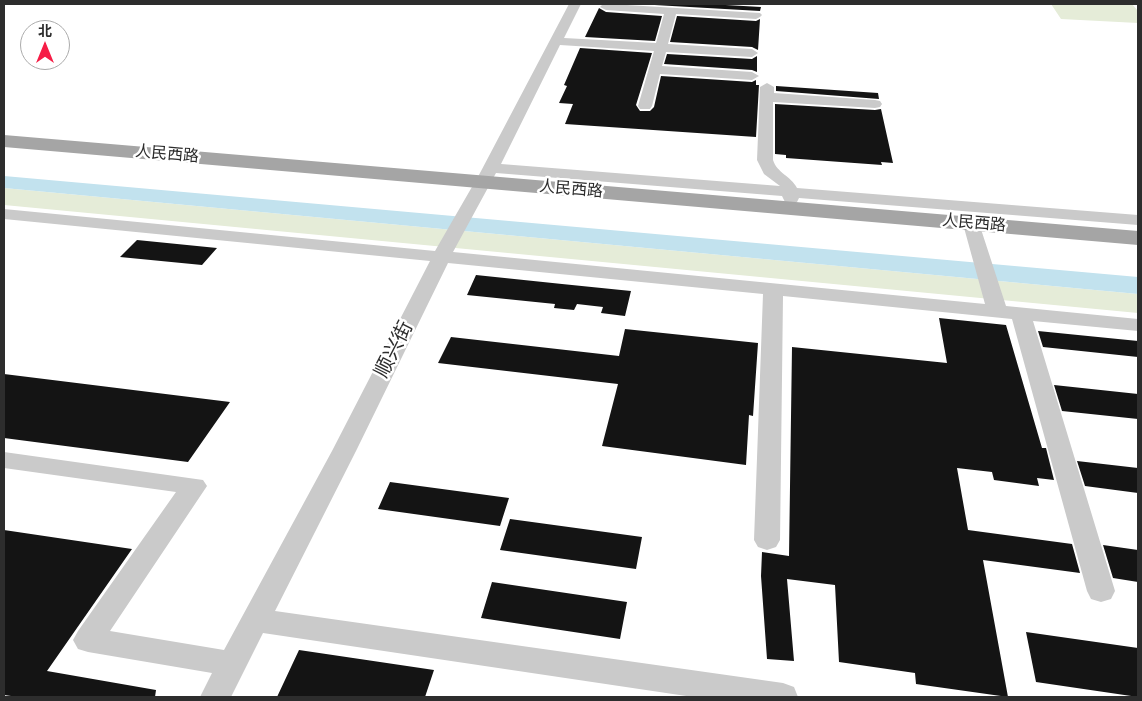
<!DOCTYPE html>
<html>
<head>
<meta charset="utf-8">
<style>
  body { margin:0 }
  #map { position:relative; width:1142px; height:701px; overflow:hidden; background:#fff; font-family:Jost,"Noto Sans SC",sans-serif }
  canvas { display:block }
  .frame { position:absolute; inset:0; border:5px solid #2d2d2d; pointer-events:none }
  .north { position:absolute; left:20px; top:20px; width:50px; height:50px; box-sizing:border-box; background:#fff; border:1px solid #ababab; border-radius:50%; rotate:0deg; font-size:14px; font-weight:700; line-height:20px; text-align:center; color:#2d2d2d }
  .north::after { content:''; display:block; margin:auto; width:18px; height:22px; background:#f61d46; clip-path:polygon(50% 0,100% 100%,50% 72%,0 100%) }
</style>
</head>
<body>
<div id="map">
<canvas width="1142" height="701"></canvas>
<div class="frame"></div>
<div class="north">北</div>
</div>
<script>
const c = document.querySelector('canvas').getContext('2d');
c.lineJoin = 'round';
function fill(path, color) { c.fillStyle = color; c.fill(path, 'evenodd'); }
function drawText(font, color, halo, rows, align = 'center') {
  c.font = font + ' Jost,"Noto Sans SC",sans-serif'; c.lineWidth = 5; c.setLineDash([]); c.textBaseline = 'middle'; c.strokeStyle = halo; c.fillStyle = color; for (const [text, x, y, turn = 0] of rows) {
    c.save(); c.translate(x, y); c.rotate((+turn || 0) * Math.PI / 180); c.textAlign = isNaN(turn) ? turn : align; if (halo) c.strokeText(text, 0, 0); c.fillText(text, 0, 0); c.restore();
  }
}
const green = new Path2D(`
  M1051,4H1132L1138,11V23L1061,19Z
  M4,188L1138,294V313L4,205Z`);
const water = new Path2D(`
  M4,176L1138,277V294L4,188Z`);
const building = new Path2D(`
  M637,4H708L761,7L760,11Z
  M599,8L606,12L662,16L655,41L585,37Z
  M677,16L756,21L760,19L758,50L752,47L670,42Z
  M580,48L652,53L636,105L640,111H650L654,107L661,76L752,82L756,80V85H759L756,137L565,124L573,104L559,103L567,86L564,85Z
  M667,54L752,59L757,56V72L752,70L664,64Z
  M776,86L878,93L879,99L776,91Z
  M775,104L875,110L881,109L893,163L881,162L882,165L786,158V155L775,154Z
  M137,240L217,248L202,265L120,257Z
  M476,275L562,284L631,291L625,316L601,313L603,307L577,304L574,310L554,308L555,304L467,295Z
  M939,318L1006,325L1042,448H1046L1054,480L1037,478L1039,486L994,480L992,472L957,468L968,530L1072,544L1080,573L983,560L1008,697L916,684L915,673L839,662L835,585L787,579L794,661L767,659L761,576L762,552L789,556L792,347L947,363Z
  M625,329L758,343L753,416L749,415L746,465L602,446L618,384L438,363L451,337L619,356Z
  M1038,331L1138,341V357L1043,347Z
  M4,374L230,402L188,462L4,438Z
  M1054,385L1138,394V419L1062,411Z
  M1077,461L1138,468V493L1085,486Z
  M390,482L509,498L500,526L378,509Z
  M510,519L642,537L636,569L500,550Z
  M4,530L132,549L47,671L156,690L155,697H18L4,695Z
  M1103,545L1138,550V582L1113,578Z
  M492,582L627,602L620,639L481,618Z
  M1026,632L1138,648V697L1036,682Z
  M299,650L434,670L425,697H277Z`);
const minor = new Path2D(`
  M569,4H581L564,38L656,43L664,14L606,10L600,7L602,5L610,4L760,13L762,15L760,17L756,19L676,14L668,44L752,49L758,53L752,57L666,52L662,66L752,72L759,76L752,80L660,74L652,106L650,109H640L638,106L654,51L560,45L501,164L780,186L764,174L757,160L760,87L767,83L774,87V93L875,100L880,101L882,104L880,107L875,108L773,102V160C777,173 791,176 797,188L1138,215V225L799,198L797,202H785L782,196L496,173L453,252L985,304L963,224L966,220L972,219L978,220L1006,306L1138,319V331L1033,321L1115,591L1111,599L1101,602L1091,599L1087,591L1012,319L783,296L780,540L776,547L767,550L758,547L754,540L763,294L448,263L356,451L275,611L783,683L794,687L798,697H693L263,633L231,697H200L212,673L88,652L78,649L73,640L78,631L176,492L4,468V452L203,480L207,486L203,492L110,631L224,650L332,451L430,261L4,219V209L435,251L480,173Z`);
const major = new Path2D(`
  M4,135L1138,231V245L4,147Z`);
const farStreetnames = [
  ["人民西路",167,155,5],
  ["人民西路",571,190,5],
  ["人民西路",974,224,5]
];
const streetNames = [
  ["顺兴街",395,350,-63]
];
fill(green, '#e5ecd8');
fill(water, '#c2e2ee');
fill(building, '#141414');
fill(minor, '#cacaca');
fill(major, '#a5a5a5');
drawText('16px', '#2d2d2d', '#fff', farStreetnames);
drawText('20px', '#2d2d2d', '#fff', streetNames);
</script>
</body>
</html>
